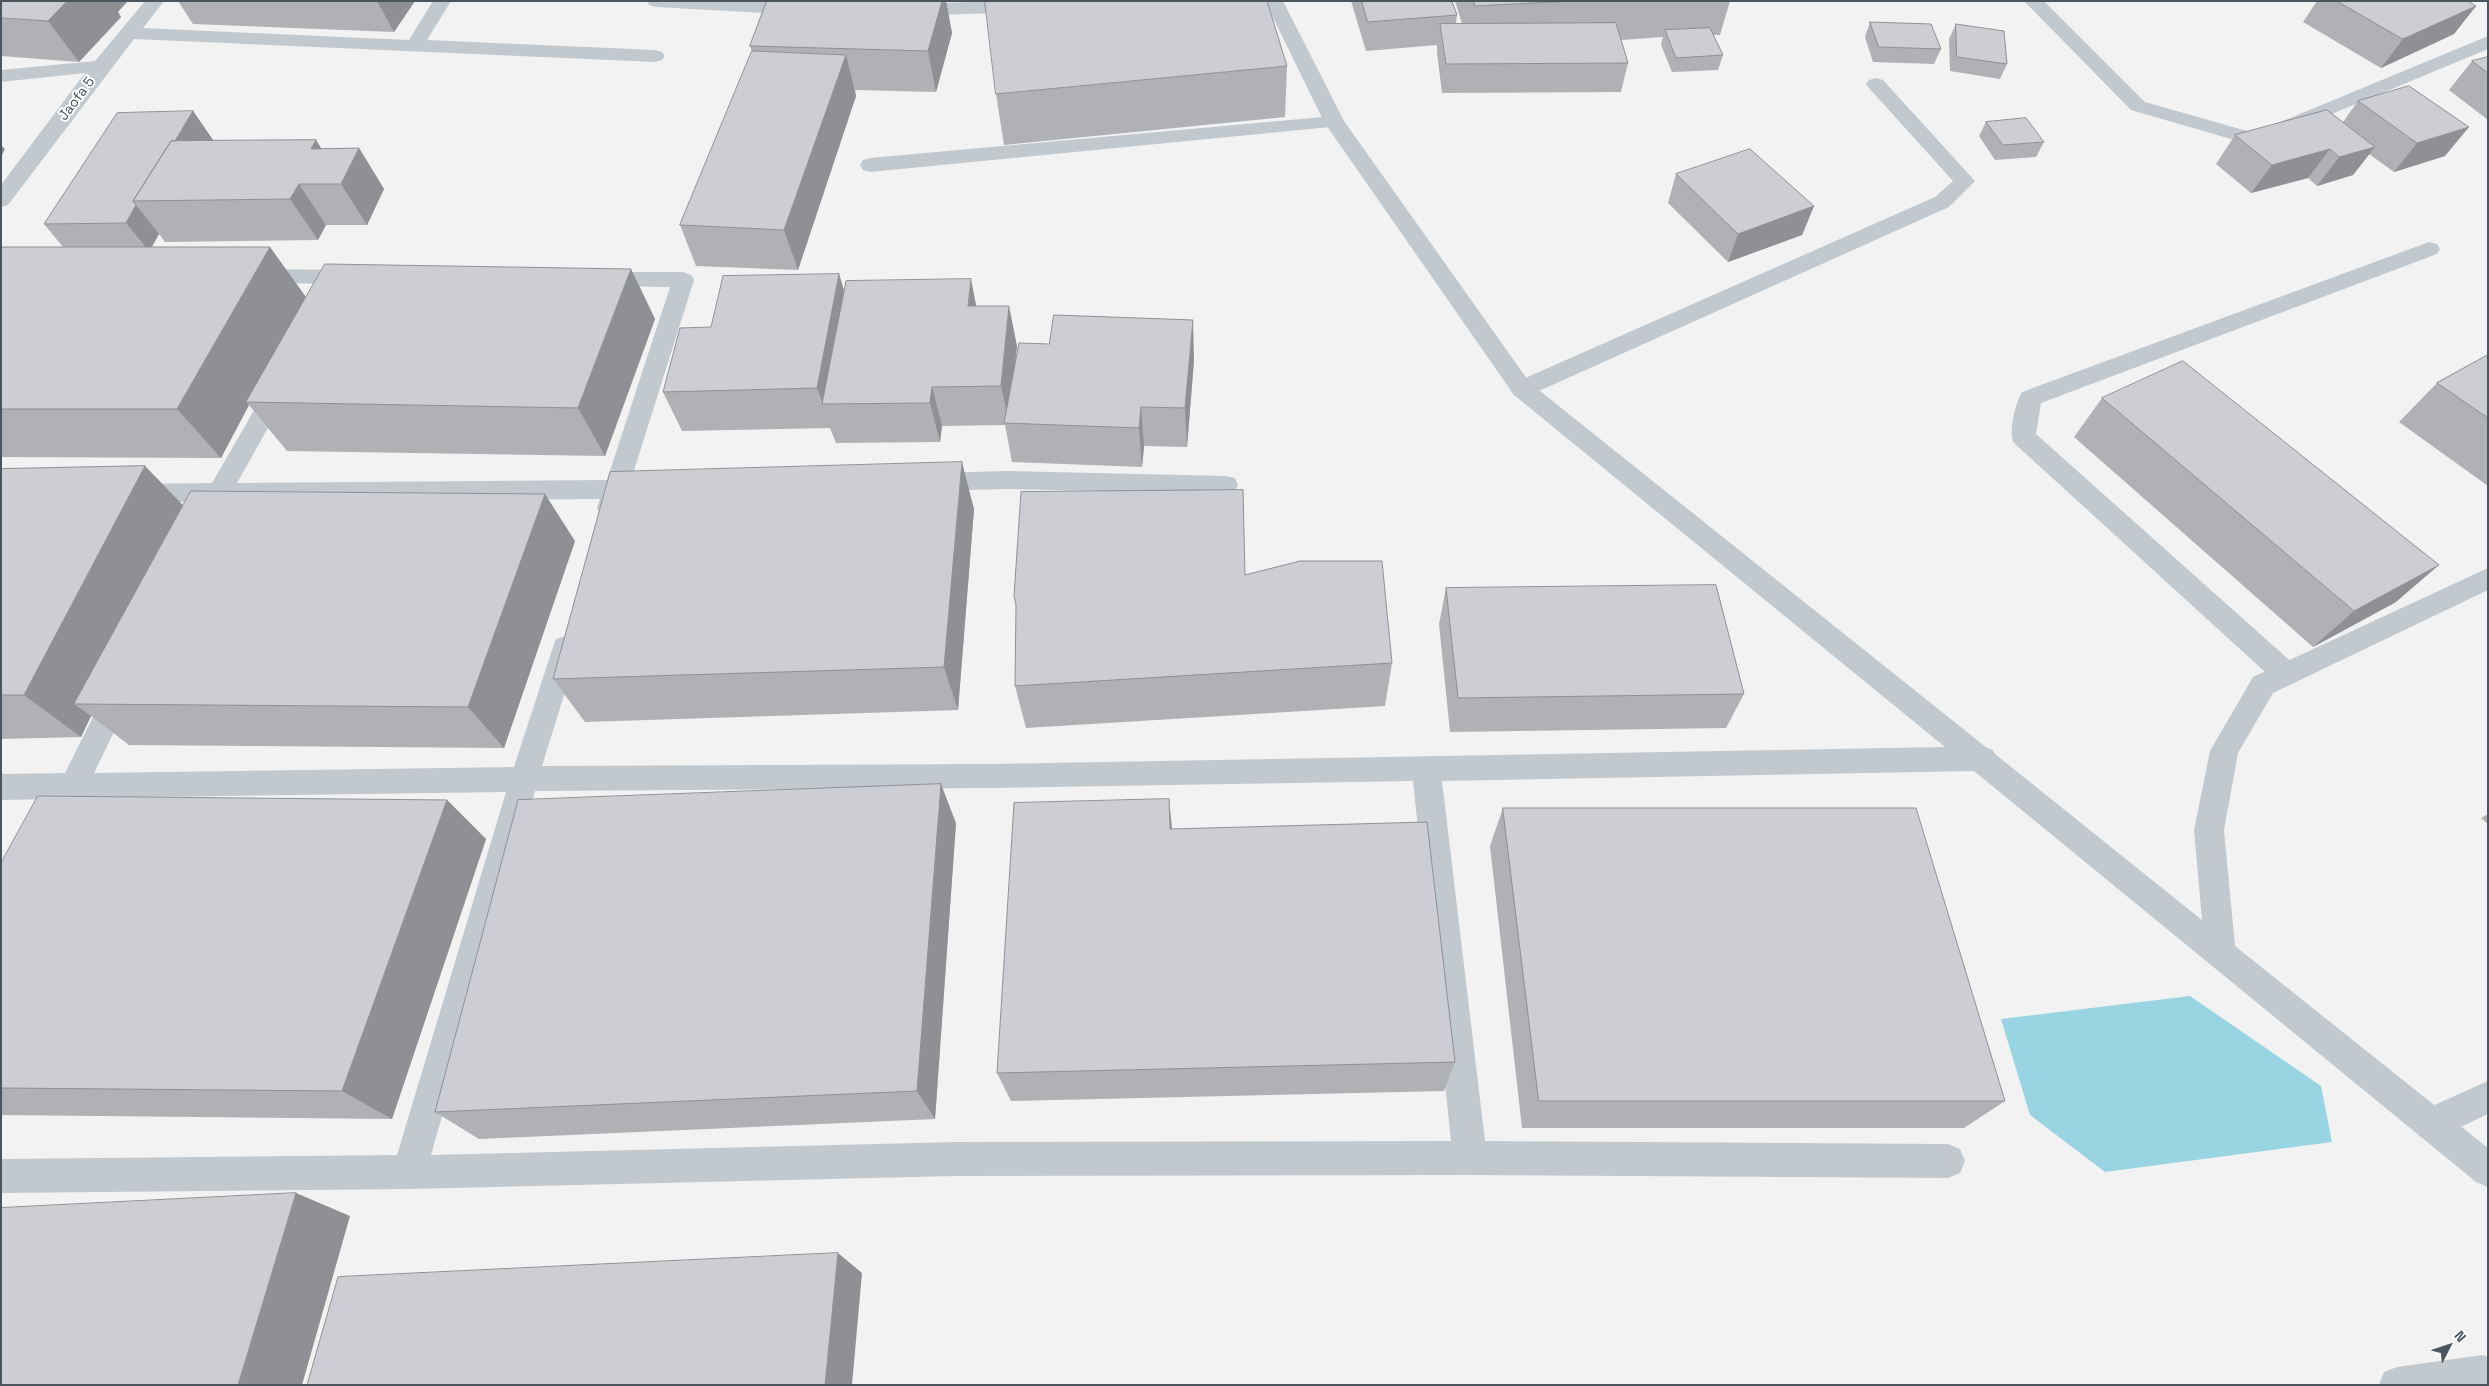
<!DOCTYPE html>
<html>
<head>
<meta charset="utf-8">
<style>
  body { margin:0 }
  #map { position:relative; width:2489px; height:1386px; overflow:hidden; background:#f3f2f2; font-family:"Space Grotesk",sans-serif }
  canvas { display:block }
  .frame { position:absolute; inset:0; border:2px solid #4b555d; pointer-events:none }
  .north { position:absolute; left:2424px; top:1321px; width:50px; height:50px; -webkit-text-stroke:4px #fff; paint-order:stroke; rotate:49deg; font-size:14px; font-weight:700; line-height:20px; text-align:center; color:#4b555d }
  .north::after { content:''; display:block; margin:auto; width:18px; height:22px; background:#4b555d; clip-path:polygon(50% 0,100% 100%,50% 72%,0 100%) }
</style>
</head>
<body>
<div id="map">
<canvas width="2489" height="1386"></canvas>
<div class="frame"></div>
<div class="north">N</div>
</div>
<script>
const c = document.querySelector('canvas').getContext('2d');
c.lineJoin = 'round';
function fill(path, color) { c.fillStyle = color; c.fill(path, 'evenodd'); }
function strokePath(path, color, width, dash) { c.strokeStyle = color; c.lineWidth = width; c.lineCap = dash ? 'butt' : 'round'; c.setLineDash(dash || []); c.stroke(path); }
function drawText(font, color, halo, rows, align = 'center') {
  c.font = font + ' "Space Grotesk",sans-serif'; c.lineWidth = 4; c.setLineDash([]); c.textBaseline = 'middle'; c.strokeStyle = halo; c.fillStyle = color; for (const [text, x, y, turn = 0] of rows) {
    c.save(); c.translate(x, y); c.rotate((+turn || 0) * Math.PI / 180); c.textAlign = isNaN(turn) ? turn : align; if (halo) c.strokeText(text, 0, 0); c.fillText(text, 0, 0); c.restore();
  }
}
const water = new Path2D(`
  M2190,996L2321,1086L2332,1142L2105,1172L2030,1115L2001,1019Z`);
const service = new Path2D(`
  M2024,1H2044L2145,102L2254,133L2488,36V49L2255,146L2131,110Z
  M1876,78L1883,80L1975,181L1949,207L1530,395L1522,397L1514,395L1510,389L1514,383L1935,197L1953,181L1869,88L1866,84L1869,80Z
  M1334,116L1341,118L1344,122L1341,126L870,172L863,170L860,165L863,160L870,158Z
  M2429,242L2437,244L2440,249L2437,254L2041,403L2036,434L2296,666L2300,674L2296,682L2286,685L2276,682L2014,443C2008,432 2015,404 2022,392Z
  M2488,1081V1114L2431,1141L2419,1136L2414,1124L2419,1112Z`);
const minor = new Path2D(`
  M145,1H164L143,28L409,40L433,1H451L427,40L655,50L662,52L665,56L662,60L655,62L134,39L8,205L1,207V185L85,73L1,82V70L95,61Z
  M647,1H762L808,5L810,9L808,13L801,15L656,7L649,5Z
  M1000,1H1027L1033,6L1031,10L1024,12L909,16L902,14L900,10L902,6L909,4Z
  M1265,1H1283L1344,121L1530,383L1987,748L1993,750L1995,754L2202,920L2194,830L2210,751L2253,677L2488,568V590L2273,693L2238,753L2224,830L2235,946L2488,1148V1187L2476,1182L1974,771L1442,781L1485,1141L1948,1144L1960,1149L1965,1161L1960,1173L1948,1178L1470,1175L956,1176L409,1189L1,1193V1159L397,1155L506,792L81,798L76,809L66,813L56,809L52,799L1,800V774L65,773L109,685L119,681L129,685L133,693L94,773L514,767L553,647L556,639L566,636L576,639L579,647L542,766L992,764L1945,747L1514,395L1324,122ZM1413,781L1451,1141L956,1142L431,1155L535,791L992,788Z
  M255,269L355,270L363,272L366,277L363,282L355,284L255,283L247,281L244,276L247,271Z
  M600,272H683L691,275L694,280L631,480L644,482L647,489L644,496L626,499L619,515L610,518L601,515L597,508L600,499L227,502L222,511L213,514L204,511L202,502H133L124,500L121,493L124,486L133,484L212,483L271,381L279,379L287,381L291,387L237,483L607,480L670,287L600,286L592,284L589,279L592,274Z
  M1008,471L1226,476L1235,478L1238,485L1235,492L1226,494L1008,489L930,491L921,489L918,482L921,475L930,473Z
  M2482,1355L2488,1357V1385H2379L2384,1372L2397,1367Z`);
const wall = new Path2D(`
  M1,1L118,12L121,17L79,62L1,56Z
  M178,1H415L394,32L193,24Z
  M767,1H946L952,33L936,92L855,90L856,96L798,270L696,266L680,225L752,52L750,46Z
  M1351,1H1452L1457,15L1456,24H1462L1455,1H1730L1720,35H1713L1723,55L1718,70L1672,72L1661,45L1663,37L1621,40L1628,63L1621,92L1442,93L1437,53V45L1366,51Z
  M2317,1H2468L2476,6L2454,34L2381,68L2303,22Z
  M1870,22L1941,49L1934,64L1873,62L1865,37Z
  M1956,24L2007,64L2000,79L1950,71L1949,39Z
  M2488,57V120L2449,90L2472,61Z
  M1287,66L1285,117L1004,145L996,94Z
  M2358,101L2445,156L2394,172L2369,154L2353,175L2317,186L2308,178L2251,193L2216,164L2235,135L2343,122Z
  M193,111L213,140V141L316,140L321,149L359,148L384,189L367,225H326L318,240L165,242L159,234L152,247L306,297L631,269L655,319L605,456L287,451L249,405L221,458L1,457V247H63L44,224Z
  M1986,122L2044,142L2036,157L1995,160L1979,136Z
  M1676,174L1814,206L1802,235L1728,262L1668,203Z
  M839,274L844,291L976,306L1017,346L1014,369L1194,360L1187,447L1144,446L1142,467L1012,462L1005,425L942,426L940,442L836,443L830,428L682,431L663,392L711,327Z
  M2488,355V486L2399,422L2437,383Z
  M2102,398L2396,602L2313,647L2074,437Z
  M145,466L183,505L575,541L504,748L129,745L91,716L81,737L1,739V469Z
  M974,509L958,710L585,722L553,679Z
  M1245,575L1392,663L1385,706L1026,728L1015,686Z
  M1446,588L1744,694L1726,728L1450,732L1439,624Z
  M447,800L486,839L392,1119L1,1115V863Z
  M1503,808L2005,1101L1964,1128H1522L1490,846Z
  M2488,814V824L2481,818Z
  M956,823L935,1119L479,1139L435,1112Z
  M1172,829L1455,1062L1444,1091L1011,1101L997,1073Z`);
const shadedWall = new Path2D(`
  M67,1H128L118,12L121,17L79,62L48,21Z
  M377,1H415L394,32Z
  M942,1H946L952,33L936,92L928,51Z
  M2476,6L2454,34L2381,68L2403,39Z
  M846,55L856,96L798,270L784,230Z
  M193,111L213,140L179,200L139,201Z
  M2469,127L2445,156L2394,172L2417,143Z
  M316,140L342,181L359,148L384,189L367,225L341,184L311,149Z
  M1,145L5,149L1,157Z
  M2375,147L2353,175L2317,186L2339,157Z
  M2330,149L2308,178L2251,193L2272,165Z
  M299,184L326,225L318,240L290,199Z
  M136,205L159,234L149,251L126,223Z
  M1814,206L1802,235L1728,262L1738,234Z
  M270,247L306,297L246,402L249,405L221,458L177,409Z
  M631,269L655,319L605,456L578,408Z
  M839,274L851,314L823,404L817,388Z
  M971,279L979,320L968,306Z
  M1009,306L1017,346L1009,423L1001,386Z
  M1193,320L1194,360L1187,447L1185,408Z
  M932,387L942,426L940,442L930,403Z
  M1141,407L1144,446L1142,467L1139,428Z
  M962,462L974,509L958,710L944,667Z
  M145,466L191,514L74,704L91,716L81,737L24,695Z
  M545,494L575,541L504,748L468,707Z
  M2439,565L2396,602L2313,647L2354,611Z
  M941,784L956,823L935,1119L917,1091Z
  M1169,799L1173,837L1170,829Z
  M447,800L486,839L392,1119L342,1091Z
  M296,1193L350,1216L302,1385H238Z
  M838,1253L862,1273L852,1385H825Z`);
const building = new Path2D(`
  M1,1H67L48,21L1,18Z
  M767,1H942L928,51L750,46Z
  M985,1H1267L1287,66L996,94Z
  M1362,1H1452L1457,15L1368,22Z
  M1474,1H1574L1475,6Z
  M2337,1H2468L2476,6L2403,39Z
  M1870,22L1931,24L1941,49L1879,47Z
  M1616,23L1628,63L1446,64L1440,24Z
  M1956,24L2004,31L2007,64L1957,57Z
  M1710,28L1723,55L1676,58L1665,30Z
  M752,51L846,55L784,230L680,225Z
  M2488,57V73L2472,61Z
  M2409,86L2469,127L2417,143L2358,101Z
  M2327,110L2375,147L2339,157L2330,149L2272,165L2235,135Z
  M193,111L175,141H171L133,201L136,205L126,223L44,224L117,113Z
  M2026,118L2044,142L2003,145L1986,122Z
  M316,140L311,149L359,148L341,184H299L290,199L133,201L171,141Z
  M1750,149L1814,206L1738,234L1676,174Z
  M1,247H270L177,409H1Z
  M325,264L631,269L578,408L246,402Z
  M839,274L817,388L663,392L680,328L711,327L723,276Z
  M971,279L968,306H1009L1001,386L932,387L930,403L822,404L846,281Z
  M1054,315L1193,320L1185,408L1141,407L1139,428L1004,423L1019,343L1049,344Z
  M2488,355V418L2437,383Z
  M2183,361L2439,565L2354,611L2102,398Z
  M962,462L944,667L553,679L610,472Z
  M145,466L24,695H1V469Z
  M1243,490L1245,575L1300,561H1382L1392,663L1015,686L1016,605L1014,596L1021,492Z
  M191,491L545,494L468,707L74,704Z
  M1716,585L1744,694L1458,698L1446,588Z
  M941,784L917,1091L435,1112L518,800Z
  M38,796L447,800L342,1091L1,1088V863Z
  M1169,799L1170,829L1427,822L1455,1062L997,1073L1014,803Z
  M1503,808H1916L2005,1101H1539Z
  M296,1193L238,1385H1V1208Z
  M838,1253L825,1385H307L338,1277Z`);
const farStreetnames = [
  ["Jaofa 5",77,99,-53]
];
fill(water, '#99d4e3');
fill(service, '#c1c9ce');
fill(minor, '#c1c9ce');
fill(wall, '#afb1b5');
fill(shadedWall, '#8f9094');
fill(building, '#ccced3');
strokePath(building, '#8f9094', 1);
drawText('14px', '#4b555d', '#fff', farStreetnames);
</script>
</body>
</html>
